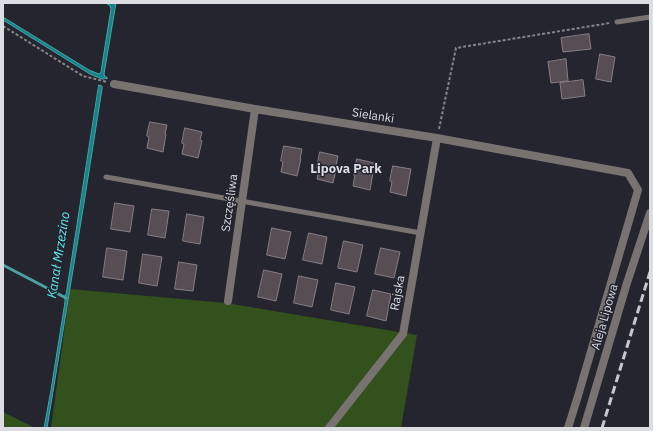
<!DOCTYPE html>
<html>
<head>
<meta charset="utf-8">
<style>
  body { margin:0 }
  #map { position:relative; width:653px; height:431px; overflow:hidden; background:#24252e; font-family:"IBM Plex Sans",sans-serif }
  canvas { display:block }
  .frame { position:absolute; inset:0; border:4px solid #dcdde3; pointer-events:none }
</style>
</head>
<body>
<div id="map">
<canvas width="653" height="431"></canvas>
<div class="frame"></div>
</div>
<script>
const c = document.querySelector('canvas').getContext('2d');
c.lineJoin = 'round';
function fill(path, color) { c.fillStyle = color; c.fill(path, 'evenodd'); }
function strokePath(path, color, width, dash) { c.strokeStyle = color; c.lineWidth = width; c.lineCap = dash ? 'butt' : 'round'; c.setLineDash(dash || []); c.stroke(path); }
function drawText(font, color, halo, rows, align = 'center') {
  c.font = font + ' "IBM Plex Sans",sans-serif'; c.lineWidth = 3; c.setLineDash([]); c.textBaseline = 'middle'; c.strokeStyle = halo; c.fillStyle = color; for (const [text, x, y, turn = 0] of rows) {
    c.save(); c.translate(x, y); c.rotate((+turn || 0) * Math.PI / 180); c.textAlign = isNaN(turn) ? turn : align; if (halo) c.strokeText(text, 0, 0); c.fillText(text, 0, 0); c.restore();
  }
}
const green = new Path2D(`
  M70,289L226,303L417,335L401,428L343,427L342,428H51Z
  M3,412L35,428H3Z`);
const water = new Path2D(`
  M106,3H116L104,74L105,77H107V79L105,78L104,79H102L90,74L3,20V17L89,70L99,74L101,72L102,65L111,9L110,6Z
  M99,85L102,86V89L84,203L47,428H44L51,390L65,302V295L66,294Z`);
const stream = new Path2D(`
  M3,265L66,298`);
const building = new Path2D(`
  M589,34L591,49L563,52L561,38Z
  M600,54L615,57L611,82L596,79Z
  M566,59L568,81L551,83L548,62Z
  M583,80L585,96L562,99L560,83Z
  M150,122L167,125L165,134H166L163,152L147,148L149,137L147,136Z
  M185,128L202,132L200,140L202,141L198,158L182,154L184,144L182,143Z
  M284,146L302,149L300,159H301L297,176L281,172L283,162L281,161Z
  M320,152L338,156L336,166H337L333,183L317,179L319,168H317Z
  M357,159L374,163L372,173H373L370,190L353,186L355,175H354Z
  M393,166L411,169L406,196L390,192L392,182L390,181Z
  M115,203L134,206L130,232L111,229Z
  M152,209L169,211L165,238L148,235Z
  M187,214L204,217L200,244L183,241Z
  M272,228L291,232L285,259L267,255Z
  M309,233L327,237L322,264L303,260Z
  M344,241L363,245L357,272L338,268Z
  M107,248L127,251L123,280L103,277Z
  M381,248L400,252L394,278L375,274Z
  M143,254L162,257L157,286L139,283Z
  M179,262L197,265L193,291L175,289Z
  M264,270L282,274L276,301L258,297Z
  M299,276L318,280L312,307L294,303Z
  M336,283L355,287L349,314L331,310Z
  M373,290L391,294L386,321L367,316Z`);
const path = new Path2D(`
  M3,26L83,76L107,82
  M439,129L456,48L610,23`);
const service = new Path2D(`
  M617,22L650,17
  M106,177L421,233`);
const minor = new Path2D(`
  M114,84L255,109L437,138L628,173L638,190L578,396L568,428
  M228,301L255,109
  M329,428L403,334L437,138`);
const tertiary = new Path2D(`
  M584,428L626,286L650,213`);
const rail = new Path2D(`
  M602,428L650,272`);
const streetNames = [
  ["Sielanki",373,116,9],
  ["Szczęśliwa",230,203,-82],
  ["Rajska",398,293,-80],
  ["Aleja Lipowa",605,317,-74]
];
const neighbourhoodNames = [
  ["Lipova Park",346,169]
];
const waterNames = [
  ["Kanał Mrzezino",59,255,-81]
];
fill(green, '#32511c');
fill(water, '#11868a');
strokePath(water, '#4ea0a5', 1);
strokePath(stream, '#4ea0a5', 3);
fill(building, '#574e54');
strokePath(building, '#887e85', 1);
strokePath(path, '#85868d', 2, [3, 2]);
strokePath(service, '#787271', 5);
strokePath(minor, '#787271', 8);
strokePath(tertiary, '#787271', 8);
strokePath(rail, '#c7c8cf', 3, [8, 4]);
drawText('12px', '#dcdde3', '#24252e', streetNames);
drawText('bold 13px', '#dcdde3', '#24252e', neighbourhoodNames);
drawText('italic 13px', '#5ff0f5', '#24252e', waterNames);
</script>
</body>
</html>
